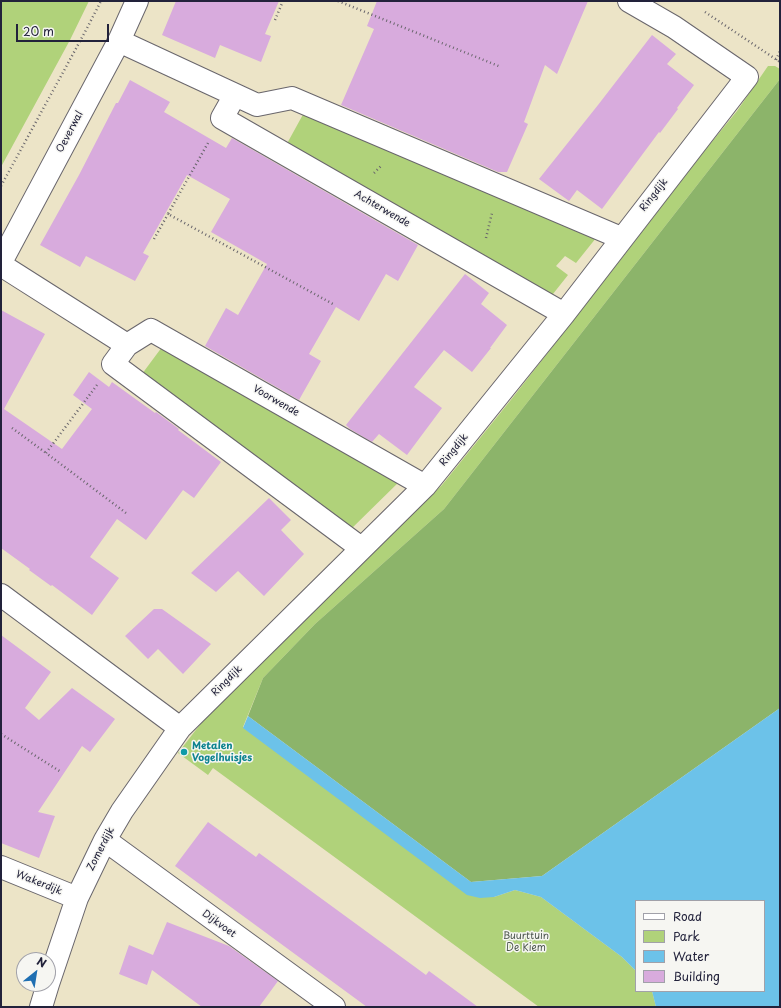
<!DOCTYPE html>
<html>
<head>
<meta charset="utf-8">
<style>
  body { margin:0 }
  #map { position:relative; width:781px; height:1008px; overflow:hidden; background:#ece4c7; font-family:"Playpen Sans",sans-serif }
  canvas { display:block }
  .frame { position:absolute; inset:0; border:2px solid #22223b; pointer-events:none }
  .legend { position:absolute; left:635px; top:900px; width:130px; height:92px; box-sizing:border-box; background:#f6f6f2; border:1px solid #a1a1a9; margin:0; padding:5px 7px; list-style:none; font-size:12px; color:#22223b }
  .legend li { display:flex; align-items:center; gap:8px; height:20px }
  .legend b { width:20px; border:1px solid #a1a1a9 }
  .north { position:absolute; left:16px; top:952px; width:40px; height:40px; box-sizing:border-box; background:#f6f6f2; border:1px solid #a1a1a9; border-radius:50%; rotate:30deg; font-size:11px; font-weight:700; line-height:16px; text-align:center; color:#22223b }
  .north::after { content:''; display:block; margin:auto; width:14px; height:18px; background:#1f6fb2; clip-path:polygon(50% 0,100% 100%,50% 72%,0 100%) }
  .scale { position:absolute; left:16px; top:24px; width:93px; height:18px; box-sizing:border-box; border:2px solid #22223b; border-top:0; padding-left:5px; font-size:12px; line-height:14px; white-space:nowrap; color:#22223b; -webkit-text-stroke:3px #f6f6f2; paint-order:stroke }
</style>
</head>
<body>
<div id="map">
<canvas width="781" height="1008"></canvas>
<div class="frame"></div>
<ul class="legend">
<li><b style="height:5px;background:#fff"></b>Road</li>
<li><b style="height:11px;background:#b0d27a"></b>Park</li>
<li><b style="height:11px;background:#6cc2e9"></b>Water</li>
<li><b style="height:11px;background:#d8abdd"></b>Building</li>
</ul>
<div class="north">N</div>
<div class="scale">20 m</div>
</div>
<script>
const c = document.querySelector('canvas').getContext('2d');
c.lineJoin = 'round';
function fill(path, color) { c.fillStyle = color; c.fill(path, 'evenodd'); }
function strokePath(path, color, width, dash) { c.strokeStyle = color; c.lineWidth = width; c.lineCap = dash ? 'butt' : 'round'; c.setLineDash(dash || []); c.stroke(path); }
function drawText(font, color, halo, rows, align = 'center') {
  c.font = font + ' "Playpen Sans",sans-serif'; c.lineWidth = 3; c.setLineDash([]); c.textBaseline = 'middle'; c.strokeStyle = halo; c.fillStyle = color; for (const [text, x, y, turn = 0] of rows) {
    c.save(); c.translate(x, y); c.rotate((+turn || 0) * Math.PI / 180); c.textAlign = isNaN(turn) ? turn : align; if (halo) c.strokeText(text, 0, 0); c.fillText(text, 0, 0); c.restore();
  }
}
const green = new Path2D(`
  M1,1H89L70,40L1,167Z
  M768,66H775L780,69V79L444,509L315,624L263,678L243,727L322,786L494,897L515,890L541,897L622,957L636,971V991H652L656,1007H539L213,768L208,775L178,753L209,713L442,485L510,401L611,272L706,149L737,111Z
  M306,109L600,233L576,263L565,256L556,266L568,275L549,299L284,149Z
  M165,343L403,478L347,533L139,378Z`);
const forest = new Path2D(`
  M780,79V708L542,876L471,882L248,716L263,678L315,624L444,509Z`);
const water = new Path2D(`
  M780,708V1007H656L652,991H764V901H636V971L622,957L541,897L515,890L494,897L480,898L467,895L243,728L248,716L471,882L542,876Z`);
const building = new Path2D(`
  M176,1H279L265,34L271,36L261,62L220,45L215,58L162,35Z
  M377,1H588L557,74L545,65L524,122L528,124L507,172H498L341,105L374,29L367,26Z
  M652,35L676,54L667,64L694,85L677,108L678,109L660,133L659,132L602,209L577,190L569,201L539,179L598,105Z
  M130,80L170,102L164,112L226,148L232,138L418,245L398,281L386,274L359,321L336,307L309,354L321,361L299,400L205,346L226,308L238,315L267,264L211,232L230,199L187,175L143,253L149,256L135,281L86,256L80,267L40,245L79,175L116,103H118Z
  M465,274L489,293L481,304L507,325L490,348H491L472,372L444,350L414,387L442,408L407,455L379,434L372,442L350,429L346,425Z
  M1,310L45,334L4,409L62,449L92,409L73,395L89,372L109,387L112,382L155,413L156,412L179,429L178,430L221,462L194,498L183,490L146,540L117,519L90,557L119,578L92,615L52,585L51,586L29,570L30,569L1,548Z
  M269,498L291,520L281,530L304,554L264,596L238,571L216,592L191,573Z
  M154,609H162L211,644L183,674L158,649L148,659L125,636Z
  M1,635L51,672L25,708L39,720L72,688L115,719L90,752L82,746L38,812L55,816L39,858L1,843Z
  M208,822L256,857L259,853L426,975L429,971L478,1007H367L175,866Z
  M167,922L229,946L278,981L259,1007H202L152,970L147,985L119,974L129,945L153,955Z`);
const path = new Path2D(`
  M338,1L501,67
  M705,12L780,62
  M275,20L283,1
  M776,60L780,51
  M208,143L168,214L333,304
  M374,173L382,165
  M1,186L85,32L101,1
  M486,238L492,213
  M154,239L168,214
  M97,385L46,453L126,513
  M12,428L46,453
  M1,734L61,772`);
const minor = new Path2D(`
  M119,41L257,105L292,98L621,238
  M235,95L222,118L564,314
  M1,262L119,41L137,1
  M1,265L127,345L151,330L425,486
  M127,345L113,364L361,548
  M1,595L180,728
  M105,840L334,1007
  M1,867L77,898
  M48,984L77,898L105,840L122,811L180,728L425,486L564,314L747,77L674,27L629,1
  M41,1007L48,984`);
const markers = [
  [184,752,4,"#0f9aa8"]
];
const streetNames = [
  ["Oeverwal",70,132,-62],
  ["Ringdijk",654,195,-52],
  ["Achterwende",382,209,30],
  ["Voorwende",276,401,30],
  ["Ringdijk",454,450,-51],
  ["Ringdijk",227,681,-45],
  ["Zomerdijk",101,849,-63],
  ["Wakerdijk",39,883,22],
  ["Dijkvoet",219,924,36]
];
const cultureNames = [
  ["Metalen",192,746],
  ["Vogelhuisjes",192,758]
];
const parkNames = [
  ["Buurttuin",526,936],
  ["De Kiem",526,948]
];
fill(green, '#b0d27a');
fill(forest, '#8cb46a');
fill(water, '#6cc2e9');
fill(building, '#d8abdd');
strokePath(minor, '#69666c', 24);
strokePath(path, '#69666c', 2.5, [1, 3]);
strokePath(minor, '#fff', 22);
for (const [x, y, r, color] of markers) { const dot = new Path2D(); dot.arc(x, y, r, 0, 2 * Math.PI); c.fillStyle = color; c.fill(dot); strokePath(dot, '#f6f6f2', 1.5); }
drawText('10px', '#22223b', '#f6f6f2', streetNames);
drawText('bold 10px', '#0d838f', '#f6f6f2', cultureNames, 'left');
drawText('10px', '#4d574e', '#f6f6f2', parkNames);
</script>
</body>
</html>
